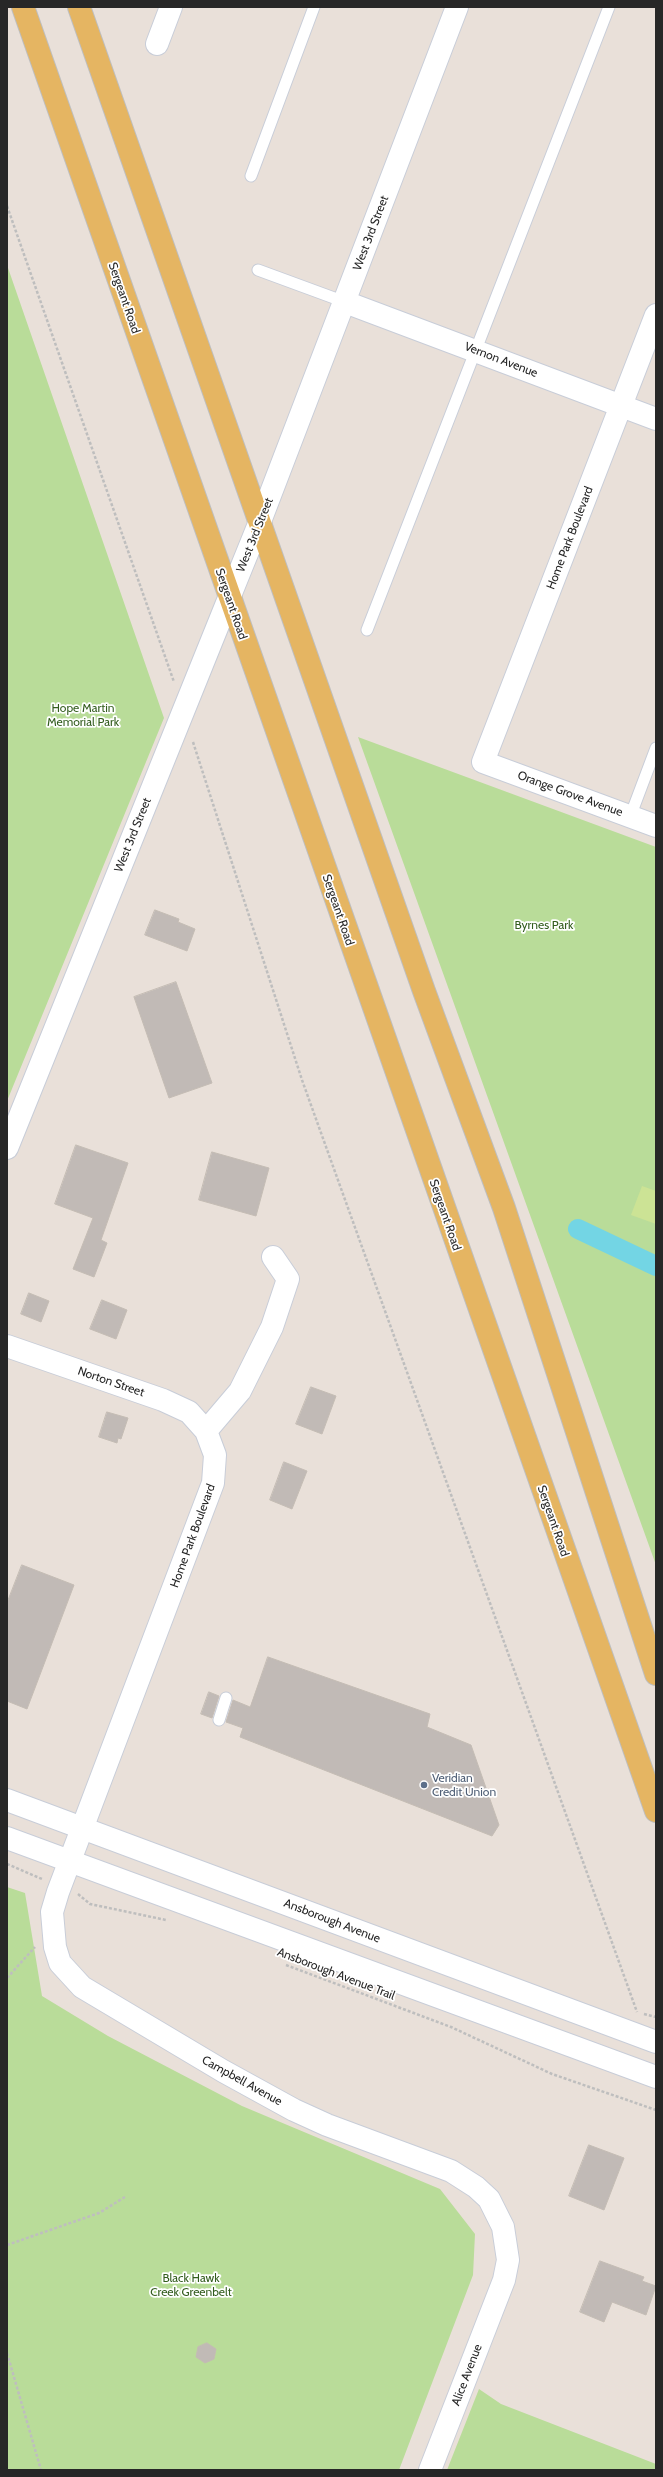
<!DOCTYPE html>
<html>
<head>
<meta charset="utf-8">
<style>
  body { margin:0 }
  #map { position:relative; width:663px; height:2477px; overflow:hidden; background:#e9e0d9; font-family:Cabin,sans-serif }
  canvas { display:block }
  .frame { position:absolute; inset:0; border:8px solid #272727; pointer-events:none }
</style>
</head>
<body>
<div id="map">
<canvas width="663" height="2477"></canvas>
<div class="frame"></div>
</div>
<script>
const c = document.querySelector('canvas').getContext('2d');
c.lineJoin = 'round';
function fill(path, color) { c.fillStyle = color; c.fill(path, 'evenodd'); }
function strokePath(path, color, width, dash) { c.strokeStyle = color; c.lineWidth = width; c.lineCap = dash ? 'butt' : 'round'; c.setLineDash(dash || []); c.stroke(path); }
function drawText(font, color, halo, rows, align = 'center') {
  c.font = font + ' Cabin,sans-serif'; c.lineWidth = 3.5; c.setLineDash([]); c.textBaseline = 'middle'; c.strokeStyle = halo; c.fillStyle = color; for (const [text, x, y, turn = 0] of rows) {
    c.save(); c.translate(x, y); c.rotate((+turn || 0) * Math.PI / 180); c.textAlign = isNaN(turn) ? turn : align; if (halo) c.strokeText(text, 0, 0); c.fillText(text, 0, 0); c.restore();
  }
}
const green = new Path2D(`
  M7,265L164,718L7,1101Z
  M358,737L656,847V1565Z
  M7,1887L25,1893L42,1996L108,2036L242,2106L440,2189L475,2234L473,2275L399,2470H7Z
  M479,2389L501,2404L656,2464V2470H447Z`);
const pitch = new Path2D(`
  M642,1186L656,1191V1224L631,1215Z`);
const canal = new Path2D(`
  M578,1229L656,1266`);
const building = new Path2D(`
  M155,910L179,919L178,922L195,929L187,951L145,935Z
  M176,982L212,1083L169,1098L134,997Z
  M76,1145L128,1163L101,1240L107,1243L94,1277L73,1269L93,1218L55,1204Z
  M212,1152L269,1168L256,1216L199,1200Z
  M29,1293L49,1301L41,1322L21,1314Z
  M102,1300L127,1310L116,1339L90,1329Z
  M311,1387L336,1396L322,1434L296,1424Z
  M107,1412L128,1418L121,1439L118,1438L117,1443L99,1437Z
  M284,1462L307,1471L292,1509L270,1500Z
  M22,1565L74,1585L27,1709L7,1701V1603Z
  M268,1657L430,1714L427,1727L471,1745L499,1825L492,1836L240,1737L243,1728L226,1722L233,1700L250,1707Z
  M209,1692L219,1696L212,1718L201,1714Z
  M589,2145L624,2158L604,2210L569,2196Z
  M600,2261L644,2277L642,2281L656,2286L646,2315L612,2302L604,2322L580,2312Z
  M207,2343L216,2349L214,2359L205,2363L196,2357L198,2347Z`);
const path = new Path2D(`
  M7,206L174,682
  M193,742L302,1080L637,2012
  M7,1864L42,1879
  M78,1894L90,1904L166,1920
  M286,1965L451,2027L552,2074L656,2110
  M7,1978L35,1947
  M644,2014L656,2017
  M7,2245L99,2213L125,2197
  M7,2353L41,2470`);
const lane = new Path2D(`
  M251,176L314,7
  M258,270L345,302
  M367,630L609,7
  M630,817L656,748
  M219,1720L226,1698`);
const street = new Path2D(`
  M157,44L171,7
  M345,302L656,419
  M656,315L483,762L656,826
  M7,1148L229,598
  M7,1346L163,1400L189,1412L206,1431L215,1455L213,1483L58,1892L52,1912L55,1947L60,1963L82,1987L223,2071L294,2110L327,2125L451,2171L476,2187L489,2199L503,2227L508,2260L504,2280L430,2470
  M206,1431L240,1391L272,1327L288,1279L273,1257`);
const secondary = new Path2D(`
  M229,598L259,524L457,7
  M7,1800L656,2042
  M7,1838L656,2077`);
const primary = new Path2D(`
  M23,7L656,1811
  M79,7L424,991L504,1208L656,1674`);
const markers = [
  [424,1785,4,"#5c6f8a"]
];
const streetNames = [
  ["West 3rd Street",371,233,-69],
  ["Sergeant Road",124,298,71],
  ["Vernon Avenue",501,360,21],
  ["West 3rd Street",255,535,-68],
  ["Home Park Boulevard",570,538,-69],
  ["Sergeant Road",231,604,71],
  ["Orange Grove Avenue",570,794,20],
  ["West 3rd Street",133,835,-68],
  ["Sergeant Road",338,910,71],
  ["Sergeant Road",445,1215,71],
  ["Norton Street",111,1382,19],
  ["Sergeant Road",553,1521,71],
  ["Home Park Boulevard",193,1536,-70],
  ["Ansborough Avenue",332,1921,21],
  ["Ansborough Avenue Trail",336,1974,21],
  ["Campbell Avenue",242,2081,29],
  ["Alice Avenue",467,2375,-69]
];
const parkNames = [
  ["Hope Martin",83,708],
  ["Memorial Park",83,722],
  ["Byrnes Park",544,925],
  ["Black Hawk",191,2278],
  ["Creek Greenbelt",191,2292]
];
const serviceNames = [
  ["Veridian",432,1778],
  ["Credit Union",432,1792]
];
fill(green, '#b9dc99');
fill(pitch, '#cce395');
strokePath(canal, '#73d5e4', 20);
fill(building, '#c1bab6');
strokePath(building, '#c4bcb4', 1);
strokePath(lane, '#c8cdd8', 13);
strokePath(street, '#c8cdd8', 24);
strokePath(secondary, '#c8cdd8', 24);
strokePath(primary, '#bebebe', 24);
strokePath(path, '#bebebe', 2.5, [3, 2]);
strokePath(lane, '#fff', 11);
strokePath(street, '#fff', 22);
strokePath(secondary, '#fff', 22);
strokePath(primary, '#e5b562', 22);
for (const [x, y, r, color] of markers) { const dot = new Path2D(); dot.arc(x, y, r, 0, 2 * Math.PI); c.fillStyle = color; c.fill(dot); strokePath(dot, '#fff', 1.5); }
drawText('12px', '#272727', '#fff', streetNames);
drawText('12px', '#335d1e', '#fff', parkNames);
drawText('12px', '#4e5e75', '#fff', serviceNames, 'left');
</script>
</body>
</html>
